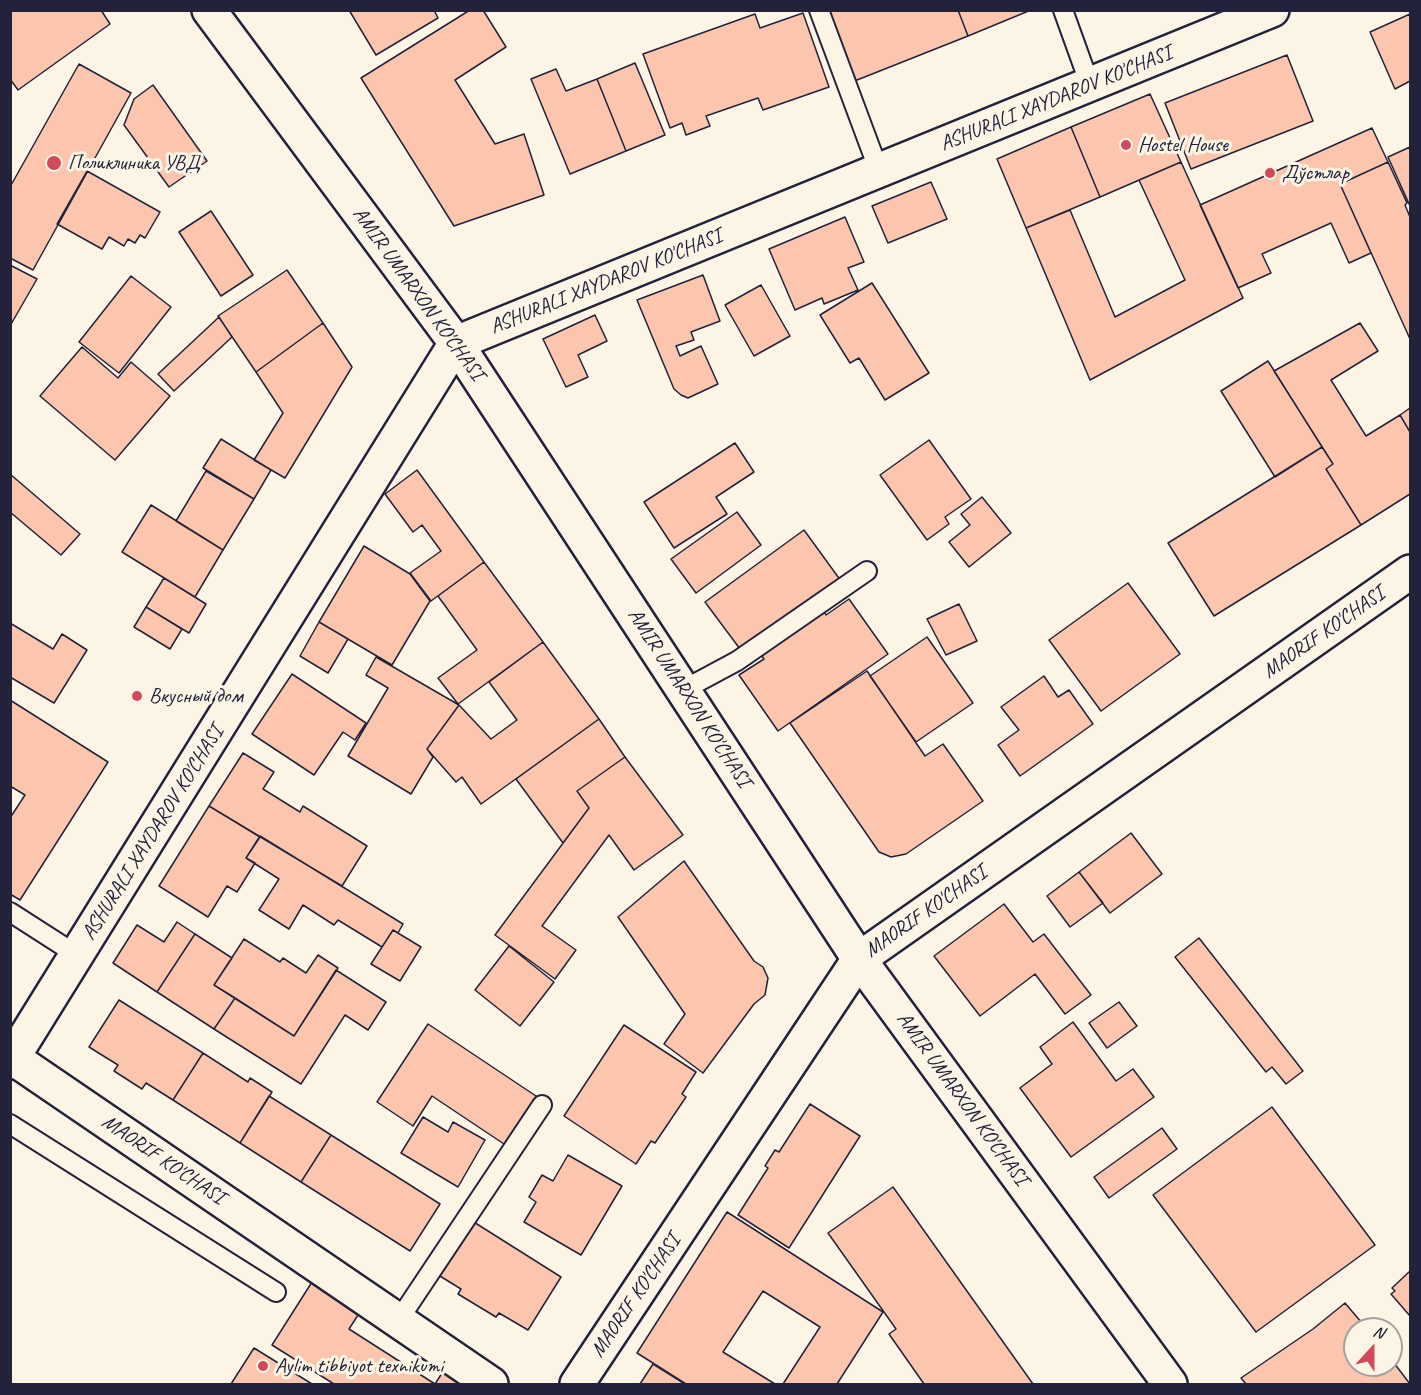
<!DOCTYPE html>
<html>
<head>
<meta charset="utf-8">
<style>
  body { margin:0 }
  #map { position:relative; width:1421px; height:1395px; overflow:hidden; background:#fcf5e5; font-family:Caveat,sans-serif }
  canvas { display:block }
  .frame { position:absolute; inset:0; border:12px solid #22223b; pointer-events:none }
  .north { position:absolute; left:1343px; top:1317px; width:60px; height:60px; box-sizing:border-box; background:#fcf5e5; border:2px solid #a5a1a1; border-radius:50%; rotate:21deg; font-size:16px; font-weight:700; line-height:24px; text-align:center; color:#22223b }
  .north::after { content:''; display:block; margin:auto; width:21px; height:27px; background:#d1495b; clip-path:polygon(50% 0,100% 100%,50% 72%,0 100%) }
</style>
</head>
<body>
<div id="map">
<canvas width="1421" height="1395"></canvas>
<div class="frame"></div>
<div class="north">N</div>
</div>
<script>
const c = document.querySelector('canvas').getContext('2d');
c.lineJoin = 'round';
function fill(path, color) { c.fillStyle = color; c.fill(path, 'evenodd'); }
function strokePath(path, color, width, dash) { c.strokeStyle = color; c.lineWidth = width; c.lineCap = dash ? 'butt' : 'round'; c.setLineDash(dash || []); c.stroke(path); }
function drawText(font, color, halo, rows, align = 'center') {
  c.font = font + ' Caveat,sans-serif'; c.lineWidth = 6; c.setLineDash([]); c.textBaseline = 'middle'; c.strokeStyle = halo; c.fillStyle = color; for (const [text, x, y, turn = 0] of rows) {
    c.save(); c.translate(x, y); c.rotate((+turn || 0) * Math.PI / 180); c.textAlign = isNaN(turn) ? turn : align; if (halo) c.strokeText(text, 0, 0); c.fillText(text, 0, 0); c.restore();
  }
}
const building = new Path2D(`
  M10,10H101L110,24L18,90L10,79Z
  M349,10H434L438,18L376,55Z
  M470,10H483L506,47L455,80L495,144L524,134L544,195L454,226L361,78Z
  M823,10H958L968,36L852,82Z
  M958,10H1031L968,36Z
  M803,13L829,87L763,110L758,98L706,116L710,126L686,135L682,123L670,128L643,54L755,14L760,28Z
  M1410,14V81L1395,89L1370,32Z
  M1287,55L1313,121L1191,169L1165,103Z
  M635,63L665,135L626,151L597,79Z
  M79,64L131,93L33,270L10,258V187Z
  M556,69L566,91L597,79L626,151L570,174L531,79Z
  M153,85L207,161L169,187L124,125L134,99Z
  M1150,94L1181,162L1100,197L1071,127Z
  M1071,127L1100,197L1026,228L997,159Z
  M1372,128L1388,162L1340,184L1371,253L1349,263L1331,223L1262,254L1271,273L1238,288L1200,205Z
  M1410,147V206L1388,157Z
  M1181,162L1243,298L1090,380L1026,228L1070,210L1115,317L1185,280L1139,180Z
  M1388,162L1407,203L1405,205L1410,217V339L1340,184Z
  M87,171L160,212L145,238L140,235L135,243L128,239L124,246L109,237L102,249L57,224Z
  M931,182L947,219L888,243L872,206Z
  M211,211L253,275L221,296L179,232Z
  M845,217L864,262L848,268L858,290L824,304L822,298L795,310L769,249Z
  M10,265L37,279L10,326Z
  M287,270L323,323L256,372L218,316Z
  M703,275L720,321L691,332L694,340L676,346L680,356L701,346L718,384L688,398L681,395L674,389L637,300Z
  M131,276L171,307L119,373L79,342Z
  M872,283L929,373L885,400L859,358L850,363L820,315Z
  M761,285L790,336L754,356L725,305Z
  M595,315L607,341L578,355L588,377L566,387L543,339Z
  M219,317L232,337L174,391L158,374Z
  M323,323L352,367L285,478L254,460L283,413L256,372Z
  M1360,323L1378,351L1331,380L1366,436L1400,415L1410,432V494L1361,525L1326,469L1333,464L1274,371Z
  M82,347L118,378L131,362L170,396L115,460L40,396Z
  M1268,361L1322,447L1275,477L1221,391Z
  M1410,408V432L1400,415Z
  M221,439L271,470L254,499L203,468Z
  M929,440L971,499L945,517L949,524L927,540L880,475Z
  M735,443L754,472L716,497L727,514L674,548L644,502Z
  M1322,447L1333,464L1326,469L1361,525L1214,616L1168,543Z
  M417,470L484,562L431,601L410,573L441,551L422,525L413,532L385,494Z
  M206,471L254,499L223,550L176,521Z
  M10,474L80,534L61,555L10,512Z
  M982,497L1011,533L969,567L949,542L970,525L961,514Z
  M151,505L223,550L195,597L122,552Z
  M737,512L761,545L696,593L671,559Z
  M804,530L841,581L743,653L705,602Z
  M364,546L410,574L430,601L392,665L319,622Z
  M484,562L543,642L458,704L438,678L477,650L438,596Z
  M164,578L206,604L189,633L146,607Z
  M1128,583L1180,654L1101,711L1049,640Z
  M849,599L888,654L778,731L739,675L764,659L759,652L822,608L826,615Z
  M959,604L977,641L946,655L927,619Z
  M146,607L182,629L170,649L134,627Z
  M319,622L348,639L328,673L300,656Z
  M10,623L53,649L62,634L87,650L54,703L10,677Z
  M927,637L973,703L916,742L870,676Z
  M543,642L599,719L481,804L462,777L456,782L427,749L459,705L491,739L517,720L489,682Z
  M376,657L459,705L427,749L433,757L411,794L348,756L388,688L366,675Z
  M867,671L925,756L943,744L983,801L906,854L891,857L879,852L790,723Z
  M292,674L366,723L355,740L343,732L314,775L252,734Z
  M1044,676L1058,697L1069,690L1093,724L1020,776L998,745L1019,730L1001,707Z
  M10,700L108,762L20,900L10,894V818L25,795L10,786Z
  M599,719L625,757L577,791L589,808L563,843L516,779Z
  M243,753L274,772L263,789L300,812L303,806L367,846L342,886L209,806Z
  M625,757L683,835L634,870L609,835L542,926L576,950L555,979L495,935L589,808L577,791Z
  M209,806L260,837L246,858L255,863L237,892L227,886L208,917L159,886Z
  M1131,833L1162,874L1110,913L1079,872Z
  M260,836L403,924L398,933L393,930L382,947L338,920L334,925L303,905L289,929L259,910L279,879L246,858Z
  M684,861L754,961L763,967L768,978L765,995L754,1004L703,1073L664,1044L685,1014L618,917Z
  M1079,872L1103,903L1070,927L1047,896Z
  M1004,904L1033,942L1044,934L1091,995L1065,1014L1035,974L980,1016L934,956Z
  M177,922L195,934L157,992L113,963L137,925L164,942Z
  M393,930L421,947L400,981L371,964Z
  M195,934L232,958L214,985L235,998L214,1029L157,992Z
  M1199,938L1303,1071L1286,1084L1272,1067L1266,1072L1175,957Z
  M244,939L280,962L283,958L306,973L318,955L338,968L294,1036L214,985Z
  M509,946L554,982L520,1026L475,990Z
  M336,970L386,1002L368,1030L345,1015L301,1084L214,1029L235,998L294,1036Z
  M119,1000L203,1053L173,1100L146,1083L142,1089L114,1071L118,1065L89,1047Z
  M1119,1002L1137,1026L1107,1048L1089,1023Z
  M1073,1022L1116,1081L1133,1069L1154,1097L1071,1157L1020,1088L1052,1064L1040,1047Z
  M428,1024L539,1098L507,1146L432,1096L413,1126L377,1102Z
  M624,1025L696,1072L682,1094L686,1097L655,1143L651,1141L636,1164L564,1116Z
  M203,1053L248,1082L250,1078L272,1092L240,1143L173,1100Z
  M269,1096L331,1135L301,1182L240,1143Z
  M810,1104L860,1136L789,1248L738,1215L768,1168L765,1166L775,1150L779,1152Z
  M1272,1107L1375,1245L1256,1332L1153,1195Z
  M423,1117L448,1132L453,1122L485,1140L458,1187L401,1153Z
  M1162,1128L1177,1149L1109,1198L1094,1177Z
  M331,1135L440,1204L410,1251L301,1182Z
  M568,1155L622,1186L581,1255L524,1222L536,1202L529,1197L542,1175L553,1181Z
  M893,1187L1033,1384H924L889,1334L896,1329L828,1233Z
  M727,1212L883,1312L837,1384H783L820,1327L763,1291L723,1352L775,1384H686L637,1353Z
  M469,1219L561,1277L528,1330L499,1313L496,1317L458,1294L461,1289L435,1273Z
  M1410,1271V1316L1391,1294L1395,1291L1392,1288Z
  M312,1282L360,1312L349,1329L435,1384L446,1367L465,1384H334L272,1345Z
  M1345,1303L1367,1329H1355V1365H1391V1359L1410,1384H1246L1241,1378L1313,1329Z
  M254,1348L312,1384H231Z
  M653,1364L685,1384H640Z`);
const lane = new Path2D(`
  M819,10L879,171
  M1063,10L1090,85
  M683,690L737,661L867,571
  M10,912L77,955
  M10,1124L276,1292
  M398,1321L542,1105`);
const street = new Path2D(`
  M13,1058L491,1384
  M10,1062L456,343L1272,10
  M577,1384L859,959L1410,572`);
const secondary = new Path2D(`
  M209,10L456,343L859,959L1170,1384`);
const markers = [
  [1126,145,6,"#d1495b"],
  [54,163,8,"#d1495b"],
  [1270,173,6,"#d1495b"],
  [137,696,6,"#d1495b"],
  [263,1366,6,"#d1495b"]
];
const streetNames = [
  ["ASHURALI XAYDAROV KO'CHASI",1056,99,-22],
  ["ASHURALI XAYDAROV KO'CHASI",606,282,-22],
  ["AMIR UMARXON KO'CHASI",418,294,54],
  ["MAORIF KO'CHASI",1324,633,-35],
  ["AMIR UMARXON KO'CHASI",689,698,57],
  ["ASHURALI XAYDAROV KO'CHASI",153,833,-58],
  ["MAORIF KO'CHASI",926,912,-35],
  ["AMIR UMARXON KO'CHASI",962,1099,54],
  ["MAORIF KO'CHASI",163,1160,34],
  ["MAORIF KO'CHASI",636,1296,-56]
];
const poiNames = [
  ["Hostel House",1138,145],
  ["Поликлиника УВД",68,163],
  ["Дўстлар",1282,173],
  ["Вкусный дом",149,696],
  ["Aylim tibbiyot texnikumi",275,1366]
];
fill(building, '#fbc6ad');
strokePath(building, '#22223b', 1.5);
strokePath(lane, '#22223b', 22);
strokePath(street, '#22223b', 38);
strokePath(secondary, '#22223b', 38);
strokePath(lane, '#fcf5e5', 18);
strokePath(street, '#fcf5e5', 33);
strokePath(secondary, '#fcf5e5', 33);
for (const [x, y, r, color] of markers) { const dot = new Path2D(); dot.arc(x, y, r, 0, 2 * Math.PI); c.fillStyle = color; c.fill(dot); strokePath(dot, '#fcf5e5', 2); }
drawText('21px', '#22223b', '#fcf5e5', streetNames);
drawText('21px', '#22223b', '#fcf5e5', poiNames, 'left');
</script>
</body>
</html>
